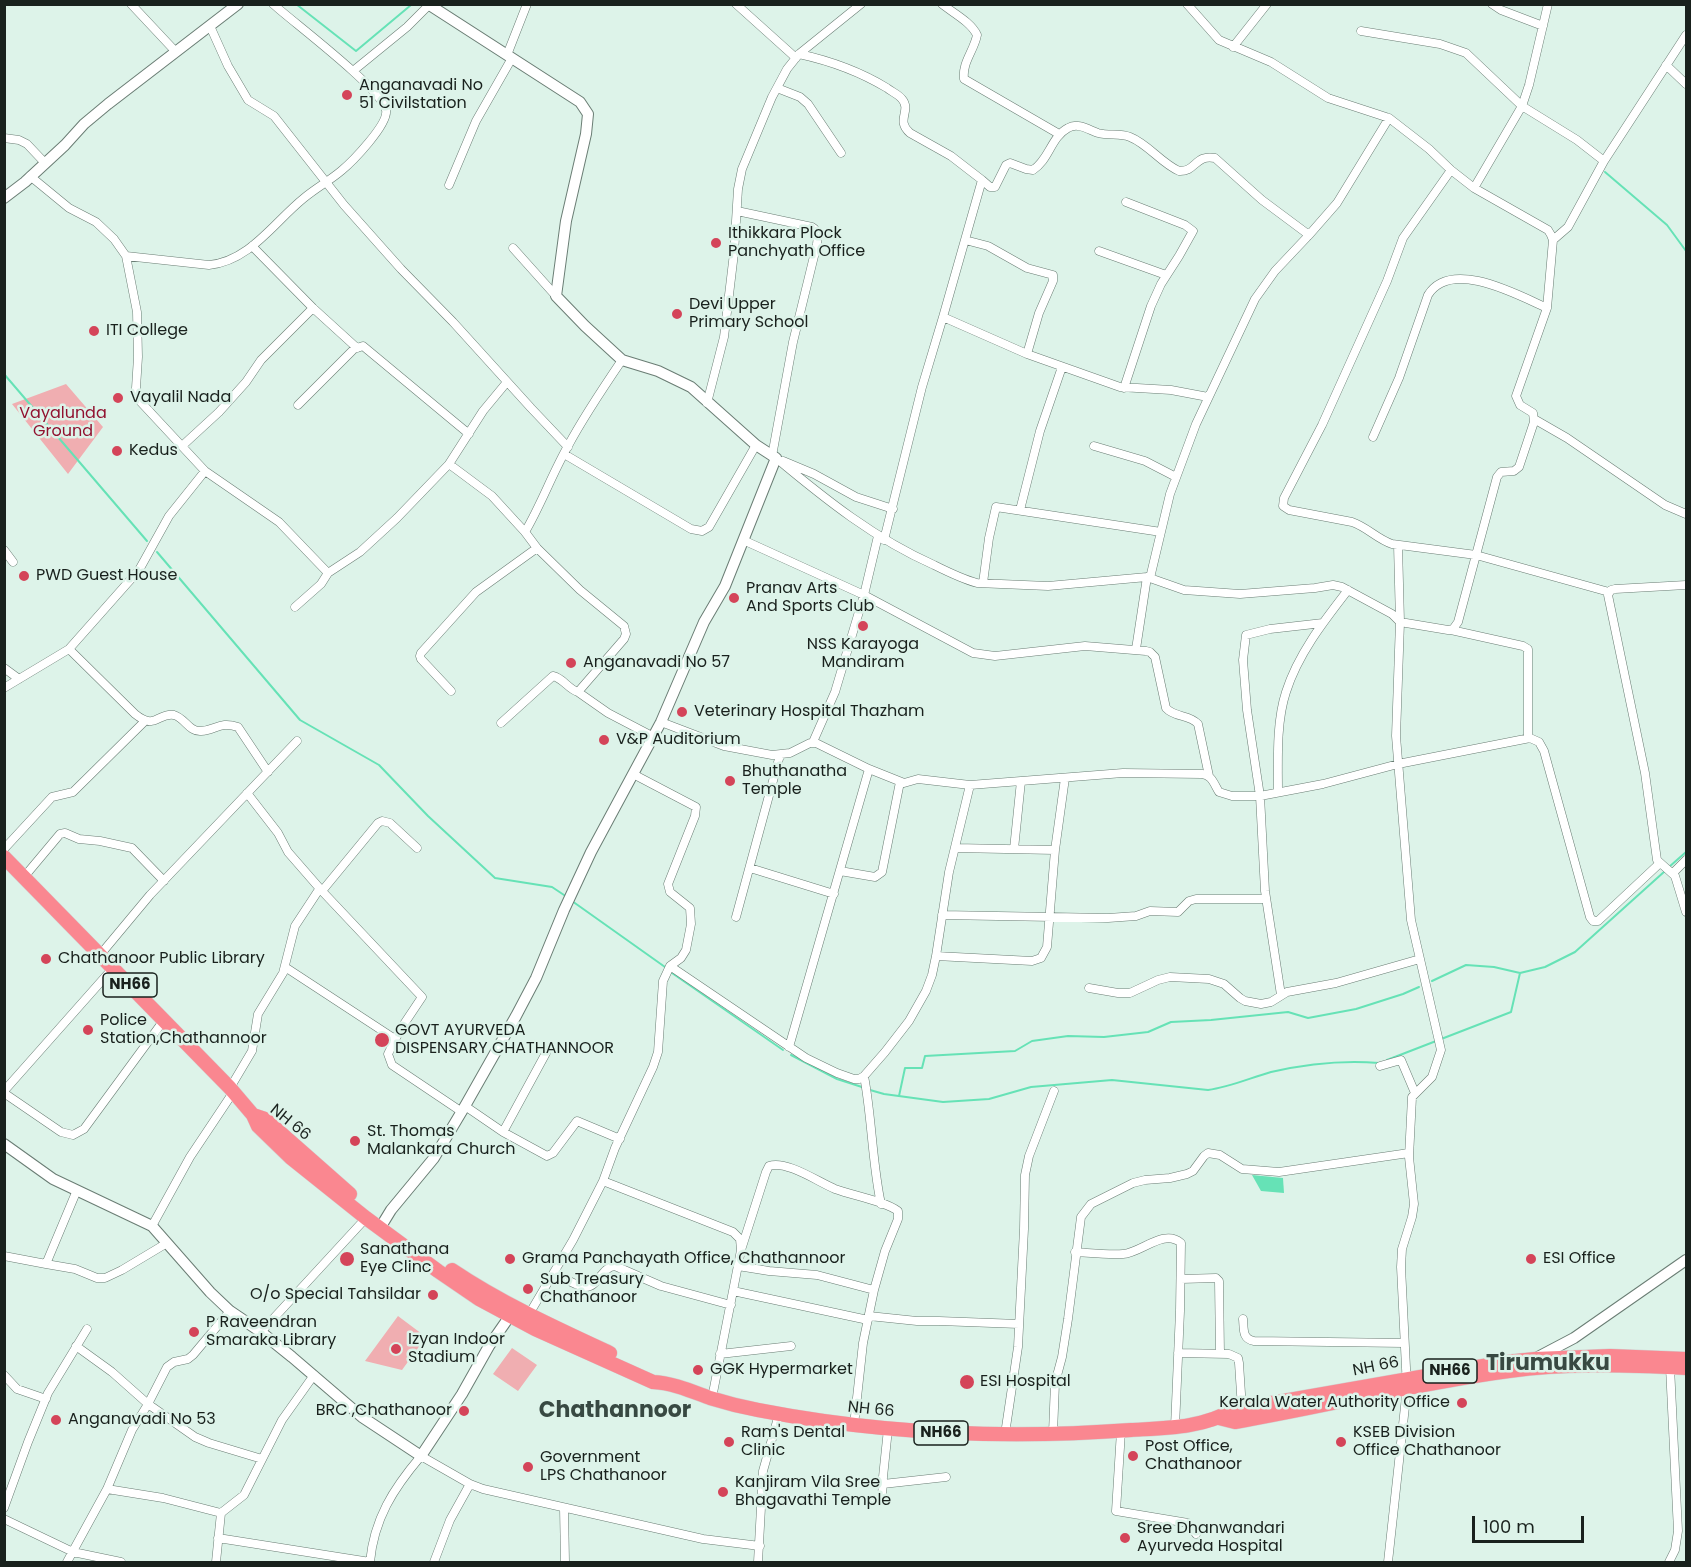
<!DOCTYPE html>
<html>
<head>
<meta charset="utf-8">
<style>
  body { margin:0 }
  #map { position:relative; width:1691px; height:1567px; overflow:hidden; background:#ddf3e9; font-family:Poppins,sans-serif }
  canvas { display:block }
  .frame { position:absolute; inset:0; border:6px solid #19211d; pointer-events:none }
  .scale { position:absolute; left:1472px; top:1516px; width:112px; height:27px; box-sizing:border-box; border:3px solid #19211d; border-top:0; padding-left:8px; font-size:18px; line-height:21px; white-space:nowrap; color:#19211d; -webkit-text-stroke:4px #ddf3e9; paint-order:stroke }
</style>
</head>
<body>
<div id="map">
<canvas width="1691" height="1567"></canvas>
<div class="frame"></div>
<div class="scale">100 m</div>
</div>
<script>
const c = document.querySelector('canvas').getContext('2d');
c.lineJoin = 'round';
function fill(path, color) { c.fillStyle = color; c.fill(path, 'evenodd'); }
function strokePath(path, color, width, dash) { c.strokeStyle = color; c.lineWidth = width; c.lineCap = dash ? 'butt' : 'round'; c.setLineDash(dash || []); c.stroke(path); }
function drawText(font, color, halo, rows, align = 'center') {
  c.font = font + ' Poppins,sans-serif'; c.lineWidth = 5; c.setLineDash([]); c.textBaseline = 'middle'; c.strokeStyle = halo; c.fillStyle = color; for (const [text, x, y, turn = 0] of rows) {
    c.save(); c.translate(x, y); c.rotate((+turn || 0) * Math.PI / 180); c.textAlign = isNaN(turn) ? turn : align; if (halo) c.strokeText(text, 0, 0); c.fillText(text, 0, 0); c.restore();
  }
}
const green = new Path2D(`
  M66,384L103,427L68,474L12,404Z
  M398,1316L426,1337L402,1370L365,1361Z
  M512,1348L537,1365L518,1391L493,1374Z`);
const water = new Path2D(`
  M1252,1175L1283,1178L1284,1193L1261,1191Z`);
const stream = new Path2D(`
  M296,4L356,51L411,5
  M1605,172L1667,225L1686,251
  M4,374L147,541
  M157,552L300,720L379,765L428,816L495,878L552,887L567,897
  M1669,867L1686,852
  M572,901L665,967
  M672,973L783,1050
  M1432,981L1466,965L1494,967L1520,973
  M791,1055L837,1079L865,1088
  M1387,1060L1511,1012L1520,973L1545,967L1575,952L1665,871
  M870,1090L884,1094L943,1102L989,1099L1031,1087L1112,1080L1208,1090C1230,1087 1250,1078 1271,1072C1306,1064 1343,1060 1379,1063
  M899,1096L905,1068H922L925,1056L1015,1051L1032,1041L1068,1036L1104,1037L1148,1032L1171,1022L1211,1020L1288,1012L1308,1018L1356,1009L1403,994L1419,987`);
const street = new Path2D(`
  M131,4L176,52
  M736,4L796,58
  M942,4C953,13 971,22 977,35C974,51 962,62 964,79L1059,134
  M1492,4L1501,10L1543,26
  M210,26L228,66L248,100L274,116L344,205L401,269L453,322L531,408L568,447
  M1361,31L1440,44L1466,53L1522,106L1577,140L1604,161
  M1233,47L1267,4
  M799,54C831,61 859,71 887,88C892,92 898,94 902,99C912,111 895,120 910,133L951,156L982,180L943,317L922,387L884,540
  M507,55L527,4
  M1666,65L1686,84
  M353,71L407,27L429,5
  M777,88L800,97L808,104L841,153
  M1389,118L1429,149L1451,170L1474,188L1548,230L1551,235L1553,240L1547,308L1516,396L1520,405L1533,413L1534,422L1519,467L1514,471L1501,472L1497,477L1458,622L1453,629L1448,630L1400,622L1398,545
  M4,138L19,140L27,144L45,163
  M1451,170L1403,238L1387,281L1322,425L1284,498L1283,506L1289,510L1352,522C1367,527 1377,539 1392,544L1476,555L1609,592
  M30,176L69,208L96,222L114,239L126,256L137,312L138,357L136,388L137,398L205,471L279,522L328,573L360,552L397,518L449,464L492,496L525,532L537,548L580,590L624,626L626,634L624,639L578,692L608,713L652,736
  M982,180L990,187H995L1006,165L1010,163L1026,169L1033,170C1049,160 1051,137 1068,128C1078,122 1089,130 1098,133C1109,136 1120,133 1130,137C1148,144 1161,163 1179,171C1196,172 1195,154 1215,158L1262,200L1309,235
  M449,185L476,121L512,58
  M1474,188L1522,106L1529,85L1548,4
  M737,211L812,227C819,231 818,237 817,244L793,342L772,456
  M965,240L988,246L1027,268L1053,275V281L1039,313L1027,354
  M1553,240L1568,227L1604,161L1686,35
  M252,246L313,308L357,348
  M513,248L556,296
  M1099,251L1166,275
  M126,256L209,265C250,261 274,222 304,198C316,188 329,181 341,171C352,162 389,124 386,110C381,88 294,23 273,4
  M943,317L1027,354L1120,387L1171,390L1208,397
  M1124,388L1151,306L1161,284L1179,256L1193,231L1185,225L1126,202
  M707,403L724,337L734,253L738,189L742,169L772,97L787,69L799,54L861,4
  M298,405L354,349L363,346L469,434
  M1534,419L1567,438L1665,505L1686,514
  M1373,437L1399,378L1428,295C1451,258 1518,295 1547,308
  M182,446L219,412L246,382L261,360L313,308
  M1094,446L1145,461L1176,477
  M564,454L691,529L702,531L709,527L756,445
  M776,458C825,499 875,539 934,565C948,572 962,579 977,583L1048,586L1147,577L1184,590L1240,594L1315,588L1333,585L1342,587L1392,614L1400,622L1396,736L1411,920L1441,1050L1432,1077L1412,1097L1409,1157L1414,1204L1412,1217L1402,1249L1401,1267L1407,1388L1388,1562
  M783,461L814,474L856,497L893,509
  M449,464L483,411L507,382
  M1020,510L1040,431L1062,367
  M525,532C541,505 552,474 568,446C584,416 603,388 622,360
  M743,540L864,595L973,653L995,656L1085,646L1146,651L1150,652L1155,657L1166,708C1175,718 1189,714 1198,724L1209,776
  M4,550L13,562
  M1150,578L1170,494L1196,424L1255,299L1275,271L1309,235L1337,203L1389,118L1328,98L1271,62L1219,40L1187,4
  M983,583L989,538L996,507L1161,532
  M1686,585L1615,589L1611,590L1608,595L1645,773L1657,860L1675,876L1686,912
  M295,607L321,584L328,573
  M1451,630L1523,646L1528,649V738
  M69,649L135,714C156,731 158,712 174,715C185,718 189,732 201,731C216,730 220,721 238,727L268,772
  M1136,649L1147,577
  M4,668L19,679
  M4,688L69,649L139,570L169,516L205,471
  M451,691L421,659L420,656L421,653L476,592L537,548
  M661,722L724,746L772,755L790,753L810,743H816L869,769L904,783L918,779L970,785L1123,773L1202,774C1212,775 1214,784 1219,792L1232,796H1260L1323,784L1398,764L1530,738L1539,742L1544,751L1590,917L1593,921H1598L1660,863
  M501,723L553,676C563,678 568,689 578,692
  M813,742L835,692L864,595L878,536
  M1278,792C1278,761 1276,722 1286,692C1298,654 1324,621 1348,590
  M247,793L278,833L288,852L322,891
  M417,848L390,823L382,821L378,823L322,891L422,997L400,1030L388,1054L392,1065L462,1112
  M955,848L1055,850
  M4,849L52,797L73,792L145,721
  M1014,849L1021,781
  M750,868L834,894
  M840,871L875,877L882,872L900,782
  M1673,873L1686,860
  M24,877L60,834L65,833L79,839L100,841L132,848L164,881
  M942,915L1108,918L1136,916L1150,911L1178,912L1189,901L1196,899H1266
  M736,917L780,755
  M100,955L150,895L297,741
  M936,956L1032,961L1041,958L1047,947L1055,850L1065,778
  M670,966L806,1058L837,1073L854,1079H859L864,1076L885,1052L909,1021L926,991L932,975L936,956L949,872L970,785
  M285,967L395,1039
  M1089,988L1118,993H1130L1158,980L1170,977L1209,979L1224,984L1240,998L1245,1001L1261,1004L1271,1002L1287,992L1336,983L1420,959
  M1281,995L1265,891L1260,796L1247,710L1243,660L1246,635L1270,629L1323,623
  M789,1047L869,769
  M1380,1066L1401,1060L1415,1093
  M864,1076C872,1118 872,1162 881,1204
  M230,1088L252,1051L258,1014L283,973L295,926L320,888
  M4,1091L113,968
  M4,1093L61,1132L73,1135L84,1129L164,1020
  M465,1106L503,1132L547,1156L553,1153L577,1121L620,1139
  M503,1132L546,1053
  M603,1181L733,1232L740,1239L741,1250L712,1398
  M152,1226L190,1157L234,1091
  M741,1250L766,1172L769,1166C787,1160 818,1182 835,1189C854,1196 882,1200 898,1211V1219L885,1251L874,1290L863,1343L854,1425
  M1075,1252C1091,1253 1107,1255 1123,1254C1141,1253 1164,1228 1181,1243L1180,1311L1175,1427
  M4,1256L46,1264L77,1190
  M46,1264L75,1269L97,1278H105L122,1270L167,1243
  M738,1266L769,1271L817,1275L874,1290
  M554,1273C563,1277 575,1286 585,1287C598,1288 601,1267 615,1266L661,1286L731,1305
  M1181,1279L1216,1278L1219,1281L1220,1354
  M733,1291L868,1320
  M528,1316L573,1240L603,1181L615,1148L653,1067L658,1052L663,981L670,966L681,958L686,950L691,924L690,908L670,892L668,884L695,816L696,807L633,774
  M869,1316L917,1321H939L1019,1324
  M1243,1319C1244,1329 1242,1339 1254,1341L1404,1343
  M261,1332L366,1218
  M76,1346L112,1372L148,1404L195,1437L209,1443L262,1459
  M1178,1353L1229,1354L1238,1358L1239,1363L1242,1409
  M720,1354L791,1346
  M4,1375L17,1389L46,1399
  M1121,1431L1116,1511L1188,1523L1196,1534
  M1053,1433L1055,1383L1062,1357L1068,1319L1081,1217L1091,1204L1133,1183L1145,1180L1170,1178L1187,1174L1193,1171L1204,1156L1208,1153L1220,1155L1242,1169L1279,1172L1409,1153
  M1005,1434L1018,1347L1024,1229L1025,1175L1029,1156L1054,1091
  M883,1484L946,1477
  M107,1489L163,1498L221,1513
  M846,1499L877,1501L882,1499L883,1477L888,1429
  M4,1508L28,1442L48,1393L87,1329
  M564,1508L565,1562
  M4,1519L73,1552L121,1562
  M218,1538L370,1562
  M67,1562L107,1489L132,1430L148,1404L167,1367L174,1362L188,1359L193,1355L230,1311
  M216,1562L221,1513L244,1495L282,1420L314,1375
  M370,1562C374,1519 393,1489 421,1456L470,1484L483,1489L703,1539L760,1546
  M434,1562L450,1520L470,1484
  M758,1562L763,1471L779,1414
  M1669,1562L1675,1550L1678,1531L1670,1367`);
const secondary = new Path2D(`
  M4,198L25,182L65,145L84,124L108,104L238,4
  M4,1144L53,1179L152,1226L210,1292L230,1311L261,1332L292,1357L362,1417L421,1456L462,1394L489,1346L514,1310
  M380,1228L391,1210L434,1158L465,1106L516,1016L536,978L564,910L591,852L661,722L704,622L725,586L776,458L756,445L691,387L658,371L622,360L585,326L556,296L566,221L586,134L588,114L580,102L428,4
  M1536,1358L1574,1338L1686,1260`);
const highway = new Path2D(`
  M4,857L230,1088L253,1115L258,1126L291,1158L366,1218L438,1271L479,1299L535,1329L653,1382C673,1383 691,1391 710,1398C726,1403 742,1407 758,1410C881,1434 1007,1439 1131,1430C1164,1428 1204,1428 1232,1410L1506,1362L1535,1359L1610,1356L1686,1359
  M253,1115L265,1119L350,1194
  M452,1270C501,1303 556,1328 610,1353
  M1219,1418L1235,1422C1327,1406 1417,1383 1509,1371C1567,1363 1628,1365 1686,1368`);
const markers = [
  [347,95,6,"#d44459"],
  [716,243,6,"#d44459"],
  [677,314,6,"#d44459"],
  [94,331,6,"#d44459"],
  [118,398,6,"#d44459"],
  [117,451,6,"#d44459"],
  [24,576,6,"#d44459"],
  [734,598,6,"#d44459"],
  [863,626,6,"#d44459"],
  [571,663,6,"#d44459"],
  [682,712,6,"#d44459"],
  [604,740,6,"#d44459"],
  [730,781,6,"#d44459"],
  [46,959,6,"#d44459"],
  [88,1030,6,"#d44459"],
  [382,1040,8,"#d44459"],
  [355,1141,6,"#d44459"],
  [347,1259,8,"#d44459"],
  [510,1259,6,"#d44459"],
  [1531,1259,6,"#d44459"],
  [528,1289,6,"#d44459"],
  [433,1295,6,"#d44459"],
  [194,1332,6,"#d44459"],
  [396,1349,6,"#d44459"],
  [698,1370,6,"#d44459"],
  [967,1382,8,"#d44459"],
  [1462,1403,6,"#d44459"],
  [464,1411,6,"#d44459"],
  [56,1420,6,"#d44459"],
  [729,1442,6,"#d44459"],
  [1341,1442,6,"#d44459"],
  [1133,1456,6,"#d44459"],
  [528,1467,6,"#d44459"],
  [723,1492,6,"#d44459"],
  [1125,1538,6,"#d44459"]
];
const shields = [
  [130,985,54],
  [1450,1371,54],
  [941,1433,54]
];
const shieldNames = [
  ["NH66",130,985],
  ["NH66",1450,1371],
  ["NH66",941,1433]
];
const poiNames = [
  ["Anganavadi No",359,86],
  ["51 Civilstation",359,104],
  ["Ithikkara Plock",728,234],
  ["Panchyath Office",728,252],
  ["Devi Upper",689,305],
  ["Primary School",689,323],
  ["ITI College",106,331],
  ["Vayalil Nada",130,398],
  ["Kedus",129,451],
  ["PWD Guest House",36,576],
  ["Pranav Arts",746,589],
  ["And Sports Club",746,607],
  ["NSS Karayoga",863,645,"center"],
  ["Mandiram",863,663,"center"],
  ["Anganavadi No 57",583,663],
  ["Veterinary Hospital Thazham",694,712],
  ["V&P Auditorium",616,740],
  ["Bhuthanatha",742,772],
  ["Temple",742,790],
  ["Chathanoor Public Library",58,959],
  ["Police",100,1021],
  ["Station,Chathannoor",100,1039],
  ["GOVT AYURVEDA",395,1031],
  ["DISPENSARY CHATHANNOOR",395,1049],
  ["St. Thomas",367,1132],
  ["Malankara Church",367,1150],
  ["Sanathana",360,1250],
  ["Eye Clinc",360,1268],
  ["Grama Panchayath Office, Chathannoor",522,1259],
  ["ESI Office",1543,1259],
  ["Sub Treasury",540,1280],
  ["Chathanoor",540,1298],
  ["O/o Special Tahsildar",421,1295,"right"],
  ["P Raveendran",206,1323],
  ["Smaraka Library",206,1341],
  ["Izyan Indoor",408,1340],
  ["Stadium",408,1358],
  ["GGK Hypermarket",710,1370],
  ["ESI Hospital",980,1382],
  ["Kerala Water Authority Office",1450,1403,"right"],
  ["BRC ,Chathanoor",452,1411,"right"],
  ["Anganavadi No 53",68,1420],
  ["Ram's Dental",741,1433],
  ["Clinic",741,1451],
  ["KSEB Division",1353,1433],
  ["Office Chathanoor",1353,1451],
  ["Post Office,",1145,1447],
  ["Chathanoor",1145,1465],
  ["Government",540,1458],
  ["LPS Chathanoor",540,1476],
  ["Kanjiram Vila Sree",735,1483],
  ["Bhagavathi Temple",735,1501],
  ["Sree Dhanwandari",1137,1529],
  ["Ayurveda Hospital",1137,1547]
];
const parkNames = [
  ["Vayalunda",63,414],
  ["Ground",63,432]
];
const streetNames = [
  ["NH 66",290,1123,39],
  ["NH 66",1376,1367,-11],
  ["NH 66",871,1410,6]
];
const districtNames = [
  ["Tirumukku",1548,1364],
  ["Chathannoor",615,1411]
];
fill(green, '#f0aeb1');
fill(water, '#66e2b6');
strokePath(stream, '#66e2b6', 2);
strokePath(street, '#6a7d74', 9);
strokePath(secondary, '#6a7d74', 12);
strokePath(highway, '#d1d3d2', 15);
strokePath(street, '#fff', 8);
strokePath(secondary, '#fff', 10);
strokePath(highway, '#fa8790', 14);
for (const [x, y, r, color] of markers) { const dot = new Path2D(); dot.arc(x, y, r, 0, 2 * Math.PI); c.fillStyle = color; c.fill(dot); strokePath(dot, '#ddf3e9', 2); }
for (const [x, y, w] of shields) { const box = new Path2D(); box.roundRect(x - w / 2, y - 12, w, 24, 4.5); c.fillStyle = '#ddf3e9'; c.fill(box); strokePath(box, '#19211d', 1.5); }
drawText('bold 15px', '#19211d', null, shieldNames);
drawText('16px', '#19211d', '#ddf3e9', poiNames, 'left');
drawText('16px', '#91112f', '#ddf3e9', parkNames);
drawText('16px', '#19211d', '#ddf3e9', streetNames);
drawText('bold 22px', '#384942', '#ddf3e9', districtNames);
</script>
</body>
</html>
